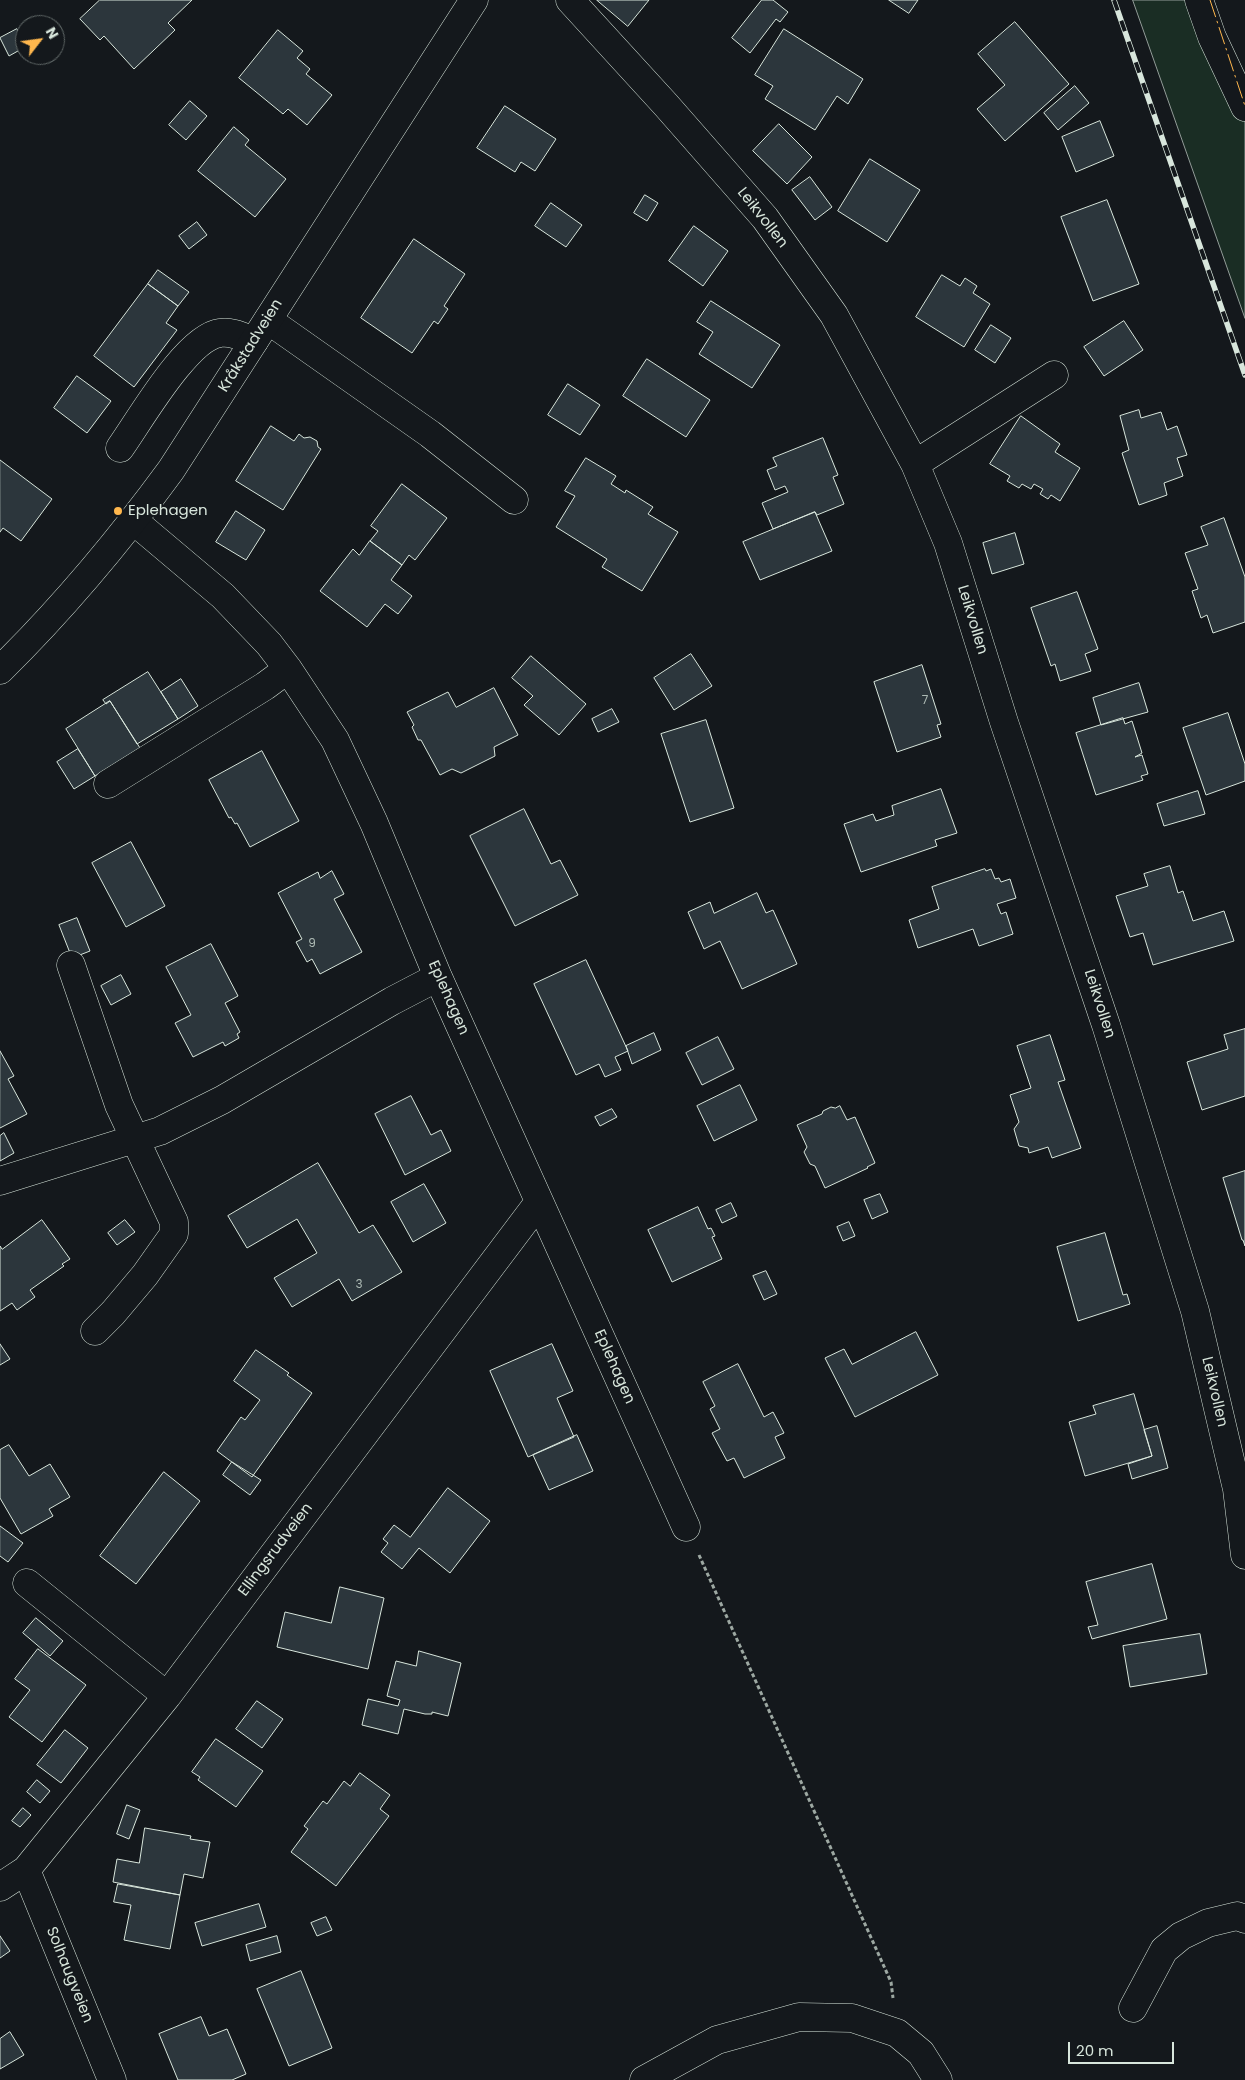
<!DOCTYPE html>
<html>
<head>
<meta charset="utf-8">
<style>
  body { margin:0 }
  #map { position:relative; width:1245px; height:2080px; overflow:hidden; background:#14181c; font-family:Poppins,sans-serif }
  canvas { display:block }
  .north { position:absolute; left:15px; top:15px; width:50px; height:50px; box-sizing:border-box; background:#14181c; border:1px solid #626a69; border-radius:50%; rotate:60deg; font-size:14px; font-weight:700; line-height:20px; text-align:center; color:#d8e6dc }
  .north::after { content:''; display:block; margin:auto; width:18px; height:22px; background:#ffb74d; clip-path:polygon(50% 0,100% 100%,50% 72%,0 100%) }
  .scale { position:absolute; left:1068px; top:2042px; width:106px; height:22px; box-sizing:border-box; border:2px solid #d8e6dc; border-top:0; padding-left:6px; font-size:15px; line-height:18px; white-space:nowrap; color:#d8e6dc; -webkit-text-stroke:4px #14181c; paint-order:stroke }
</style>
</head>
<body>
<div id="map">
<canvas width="1245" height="2080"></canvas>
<div class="north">N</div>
<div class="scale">20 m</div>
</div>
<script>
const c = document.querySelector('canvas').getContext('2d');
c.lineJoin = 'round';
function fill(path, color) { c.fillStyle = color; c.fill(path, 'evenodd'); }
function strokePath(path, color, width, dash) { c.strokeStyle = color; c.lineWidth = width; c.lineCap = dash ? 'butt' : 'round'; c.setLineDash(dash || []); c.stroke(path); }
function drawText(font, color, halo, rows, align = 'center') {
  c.font = font + ' Poppins,sans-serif'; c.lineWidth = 4; c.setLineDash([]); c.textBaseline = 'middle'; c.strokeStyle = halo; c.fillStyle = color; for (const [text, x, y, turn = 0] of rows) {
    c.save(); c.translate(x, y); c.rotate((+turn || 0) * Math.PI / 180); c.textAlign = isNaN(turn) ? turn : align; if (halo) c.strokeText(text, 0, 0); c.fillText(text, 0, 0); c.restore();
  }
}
const green = new Path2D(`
  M1133,0H1199L1245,107V318Z`);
const building = new Path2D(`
  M100,0H192L168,23L175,30L134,69L104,36L100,40L80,19Z
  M597,0H649L628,26Z
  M762,0H773L788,12L780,22L776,19L750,53L732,38Z
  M889,0H918L909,13Z
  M1015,22L1069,84L1005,141L977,109L1005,85L978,54Z
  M17,29L25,44V47L9,56L0,38Z
  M784,29L863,79L848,104L837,96L815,130L765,99L773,86L755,75Z
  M278,30L303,51L297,58L310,69L306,74L332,95L307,125L288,109L283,114L239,78Z
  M1075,86L1089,103L1058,130L1044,113Z
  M190,101L207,116L186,140L169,125Z
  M505,106L556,139L535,171L521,162L515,172L477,148Z
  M1100,121L1114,156L1076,172L1062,137Z
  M779,124L812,157L787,184L753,151Z
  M234,127L249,140L245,145L286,179L255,217L198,171Z
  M870,159L920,190L887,242L838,211Z
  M810,177L832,207L815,220L792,190Z
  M645,195L658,203L647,221L634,213Z
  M1107,200L1139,284L1093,301L1061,217Z
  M551,203L582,225L566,247L535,226Z
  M197,222L207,235L189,249L179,236Z
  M694,226L728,251L703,286L669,261Z
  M414,239L465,274L444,306L448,309L438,324L434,321L412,353L361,318Z
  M158,270L189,292L178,306L148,284Z
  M942,275L960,286L965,278L977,286L973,293L990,304L964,347L916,317Z
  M148,284L178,306L166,323L177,330L134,387L94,356Z
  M711,301L780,345L752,388L699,354L713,332L697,322Z
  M1124,321L1143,350L1104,376L1084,347Z
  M991,325L1011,338L995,363L975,350Z
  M647,359L710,400L686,437L623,396Z
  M77,376L111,401L87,433L54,408Z
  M568,384L600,405L580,435L548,415Z
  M1139,410L1141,418L1161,412L1167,430L1177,426L1187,455L1177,458L1183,476L1164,483L1167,495L1139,505L1122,453L1129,450L1120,416Z
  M1021,416L1060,444L1055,452L1080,468L1060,501L1051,495L1048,499L1040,494L1043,489L1034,484L1031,489L1022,484L1019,488L1007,481L1010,476L990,464Z
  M271,426L294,441L299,434L304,438L310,437L317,441L318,447L321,449L283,510L236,481Z
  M823,438L838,475L833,477L844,504L817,515L815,512L773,529L762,503L788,492L785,486L775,490L767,470L777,466L773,458Z
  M586,458L616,476L611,484L625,493L626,490L653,507L648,514L678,532L642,591L602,567L607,559L556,527L575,496L565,491Z
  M0,460L52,499L21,541L3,528L0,532Z
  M402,484L447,518L415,560L409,555L402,565L370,541L378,531L371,526Z
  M236,511L265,530L246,560L216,542Z
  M815,512L832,551L760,580L743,542Z
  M1224,518L1245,577V622L1213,633L1207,615L1201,618L1192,591L1198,589L1185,553L1208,545L1201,527Z
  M1015,533L1024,564L992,574L983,543Z
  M370,541L402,565L391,580L412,596L398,614L385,604L367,627L320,591L353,549L359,555Z
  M1077,592L1098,649L1085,654L1091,671L1060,681L1055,664L1051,666L1031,608Z
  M691,654L712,686L674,710L654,678Z
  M531,656L586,704L559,735L524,705L533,696L512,678Z
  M922,665L941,724L937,725L941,737L897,752L874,682Z
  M148,672L178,719L137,744L110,701L106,704L103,700Z
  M181,679L198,706L178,719L161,692Z
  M1139,683L1148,712L1101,725L1093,698Z
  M494,688L518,735L494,747L495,756L461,773L452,769L440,775L421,740H418L412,727L414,725L407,712L448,692L456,707Z
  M110,701L140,748L95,776L66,729Z
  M612,709L619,722L598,732L592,719Z
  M1228,713L1245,764V781L1206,795L1183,728Z
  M1123,718L1125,724L1132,721L1142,753L1135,757L1142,755L1148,774L1141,776L1143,780L1096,795L1076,733Z
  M706,720L734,808L690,822L661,734Z
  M78,749L95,776L74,789L57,762Z
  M262,751L299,821L250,847L237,823L235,824L231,817L229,818L209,780Z
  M941,789L957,833L935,840L937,846L861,872L844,824L873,814L876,821L894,815L892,806Z
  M1198,791L1205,814L1164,826L1157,804Z
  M524,809L551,864L560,860L578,895L515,926L470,836Z
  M131,842L165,906L126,927L92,863Z
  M1170,866L1178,893L1183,891L1193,921L1224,911L1234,941L1153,965L1143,933L1130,937L1116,896L1148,886L1144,874Z
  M985,869L986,871L991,869L995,879L999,878L1001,882L1010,879L1016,898L997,904L1001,914L1006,912L1013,934L979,946L973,929L918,948L909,920L939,909L932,887Z
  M332,871L344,894L334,899L362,952L320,974L312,959L307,962L296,942L302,939L278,893L318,872L320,878Z
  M757,893L766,913L773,910L797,964L742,989L720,941L704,949L688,912L710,902L714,913Z
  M77,918L90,951L72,958L59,925Z
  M211,944L238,996L225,1003L240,1032L237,1034L239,1038L225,1046L223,1042L193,1057L175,1023L191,1015L166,967Z
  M586,960L628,1051L615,1057L621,1070L605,1077L599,1064L576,1075L534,984Z
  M121,975L131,994L111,1005L101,986Z
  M1245,1029V1096L1202,1110L1187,1062L1228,1049L1224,1035Z
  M654,1033L661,1050L632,1064L626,1046Z
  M1050,1035L1065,1080L1058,1082L1081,1148L1052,1158L1048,1147L1029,1153L1028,1148L1019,1146L1014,1129L1019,1122L1010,1095L1031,1088L1017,1046Z
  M718,1037L734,1069L702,1085L686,1053Z
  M0,1051L14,1076L8,1079L27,1114L0,1128Z
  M740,1085L757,1120L714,1141L697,1106Z
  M411,1096L431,1135L441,1130L451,1151L405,1175L375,1114Z
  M840,1106L847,1120L855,1117L875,1163L867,1167L868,1168L825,1188L815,1166L810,1164L804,1152L807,1147L797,1125L822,1114L823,1111L831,1107L835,1108Z
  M612,1109L617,1117L600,1126L595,1117Z
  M4,1133L14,1153L0,1161V1136Z
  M318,1163L359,1233L373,1225L402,1272L352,1301L339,1279L292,1307L274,1278L317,1253L297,1219L247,1248L228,1216Z
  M1245,1171V1246L1243,1240H1242L1223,1178Z
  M424,1184L446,1223L413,1242L391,1202Z
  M880,1194L888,1212L872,1219L864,1200Z
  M731,1203L737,1216L722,1223L716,1210Z
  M698,1207L708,1229L711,1228L715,1236L712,1237L722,1259L672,1282L648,1230Z
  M42,1220L70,1259L62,1264L64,1266L30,1290L35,1297L17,1310L12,1303L0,1311V1246L2,1249Z
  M125,1220L135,1232L117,1245L108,1233Z
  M849,1222L855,1236L843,1241L837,1227Z
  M1105,1233L1123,1295L1127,1294L1130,1304L1078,1321L1057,1247Z
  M766,1271L777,1294L764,1300L753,1276Z
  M916,1332L938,1375L855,1417L825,1358L844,1349L852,1364Z
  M0,1344L10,1359L0,1365Z
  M552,1344L573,1391L557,1398L574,1437L528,1457L490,1371Z
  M256,1350L289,1373L287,1375L312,1393L252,1477L217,1451L241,1417L245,1420L260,1400L234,1381Z
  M738,1364L764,1417L773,1412L784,1433L775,1437L785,1458L744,1478L734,1458L727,1461L712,1433L720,1429L710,1409L715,1406L703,1382Z
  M1134,1394L1152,1456L1085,1476L1069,1422L1096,1414L1093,1406Z
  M1157,1426L1168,1468L1132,1479L1128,1464L1152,1456L1144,1430Z
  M577,1435L593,1471L549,1490L533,1455Z
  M9,1445L29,1476L50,1464L70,1497L49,1509L53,1516L21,1534L0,1498V1450Z
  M232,1462L261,1480L250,1495L223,1475Z
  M164,1472L200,1501L136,1584L100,1556Z
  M448,1488L490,1521L450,1573L419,1548L402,1569L381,1552L388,1543L383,1539L394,1525L410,1537Z
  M0,1526L23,1543L8,1562L0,1556Z
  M1152,1564L1167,1619L1092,1639L1088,1627L1098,1625L1086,1582Z
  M340,1587L384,1598L368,1669L277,1647L285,1612L331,1623Z
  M36,1618L63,1641L50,1656L23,1633Z
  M1200,1634L1207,1674L1130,1687L1123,1646Z
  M38,1649L86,1685L42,1742L9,1717L30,1690L15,1679Z
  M419,1651L461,1663L448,1716L432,1712V1714H425L404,1709L398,1734L362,1725L368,1699L398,1706L400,1700L387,1696L396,1661L416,1666Z
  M257,1701L283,1719L262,1748L236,1729Z
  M65,1730L88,1748L61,1783L37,1765Z
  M216,1739L263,1771L236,1807L198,1780L200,1777L192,1772Z
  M360,1773L390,1795L380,1809L389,1816L336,1886L291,1852L308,1829L304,1826L323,1801L327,1804L344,1781L350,1786Z
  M37,1780L50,1791L40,1803L27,1792Z
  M127,1805L140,1810L129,1839L117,1834Z
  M23,1808L31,1815L20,1827L12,1821Z
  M145,1828L191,1836L190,1839L210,1842L203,1878L184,1874L180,1895L113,1882L117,1859L139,1863Z
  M118,1884L180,1895L170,1949L124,1940L131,1905L114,1902Z
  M259,1904L266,1927L202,1946L195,1923Z
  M326,1917L332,1930L317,1936L311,1923Z
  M0,1936L10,1951L0,1958Z
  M277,1936L281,1952L250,1961L246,1945Z
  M301,1971L332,2048L289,2066L257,1989Z
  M201,2017L209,2036L227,2029L246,2074L232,2080H178L159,2034Z
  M10,2032L24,2055L0,2069V2039Z`);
const path = new Path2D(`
  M699,1555L891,1982L893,1998`);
const minor = new Path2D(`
  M570,0L666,105L765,218L834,315L915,464L948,543L1004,722L1106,1025L1195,1311L1237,1489L1245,1555
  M268,320L430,434L514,500
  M120,448C140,420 187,337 220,333C232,331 243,337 254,341
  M915,464L1054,375
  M134,521L223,596L269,644L288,669L335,740L374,823L438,977L686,1527
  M108,784L265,686L288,669
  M71,965L119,1105L174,1222V1234L145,1275L113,1313L95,1331
  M0,1181L160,1131L222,1100L392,1001L438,977
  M27,1583L167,1696
  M26,1870L112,2080
  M0,1887L26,1870L167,1696L539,1202
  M1133,2008L1164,1950L1181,1936L1208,1923L1237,1916L1245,1919
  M644,2080L717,2040L799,2017L852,2018L897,2033L921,2053L938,2080`);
const major = new Path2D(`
  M1199,0L1212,37L1245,107
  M0,670C63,608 119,541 171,470L474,0`);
const rail = new Path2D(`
  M1114,0L1245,375`);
const power = new Path2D(`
  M1210,0L1245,106`);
const markers = [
  [118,511,5,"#ffb74d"]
];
const numberNames = [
  ["7",925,701],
  ["9",312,944],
  ["3",359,1285]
];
const streetNames = [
  ["Leikvollen",762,218,52],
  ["Kråkstadveien",251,346,-58],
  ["Leikvollen",972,620,73],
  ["Eplehagen",448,998,66],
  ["Leikvollen",1099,1004,72],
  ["Eplehagen",614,1367,66],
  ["Leikvollen",1214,1392,77],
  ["Ellingsrudveien",276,1550,-53],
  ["Solhaugveien",69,1975,68]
];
const poiNames = [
  ["Eplehagen",128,511]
];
fill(green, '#1a2d24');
strokePath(green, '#939e99', 1);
fill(building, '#2c363c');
strokePath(building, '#d8e6dc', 1);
strokePath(minor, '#d8e6dc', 29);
strokePath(major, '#d8e6dc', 29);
strokePath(path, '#9da8a2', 3, [4, 2.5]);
strokePath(minor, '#14181c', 28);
strokePath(major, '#14181c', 28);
strokePath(rail, '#d8e6dc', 5.5);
strokePath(rail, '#14181c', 4, [11]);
strokePath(power, '#ffb74d', 1, [18, 4, 2.5, 4]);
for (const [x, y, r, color] of markers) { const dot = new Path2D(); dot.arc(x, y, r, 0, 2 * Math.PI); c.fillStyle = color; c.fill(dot); strokePath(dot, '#14181c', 2); }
drawText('12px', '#adbab4', null, numberNames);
drawText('15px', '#d8e6dc', '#14181c', streetNames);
drawText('15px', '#d8e6dc', '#14181c', poiNames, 'left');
</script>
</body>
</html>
